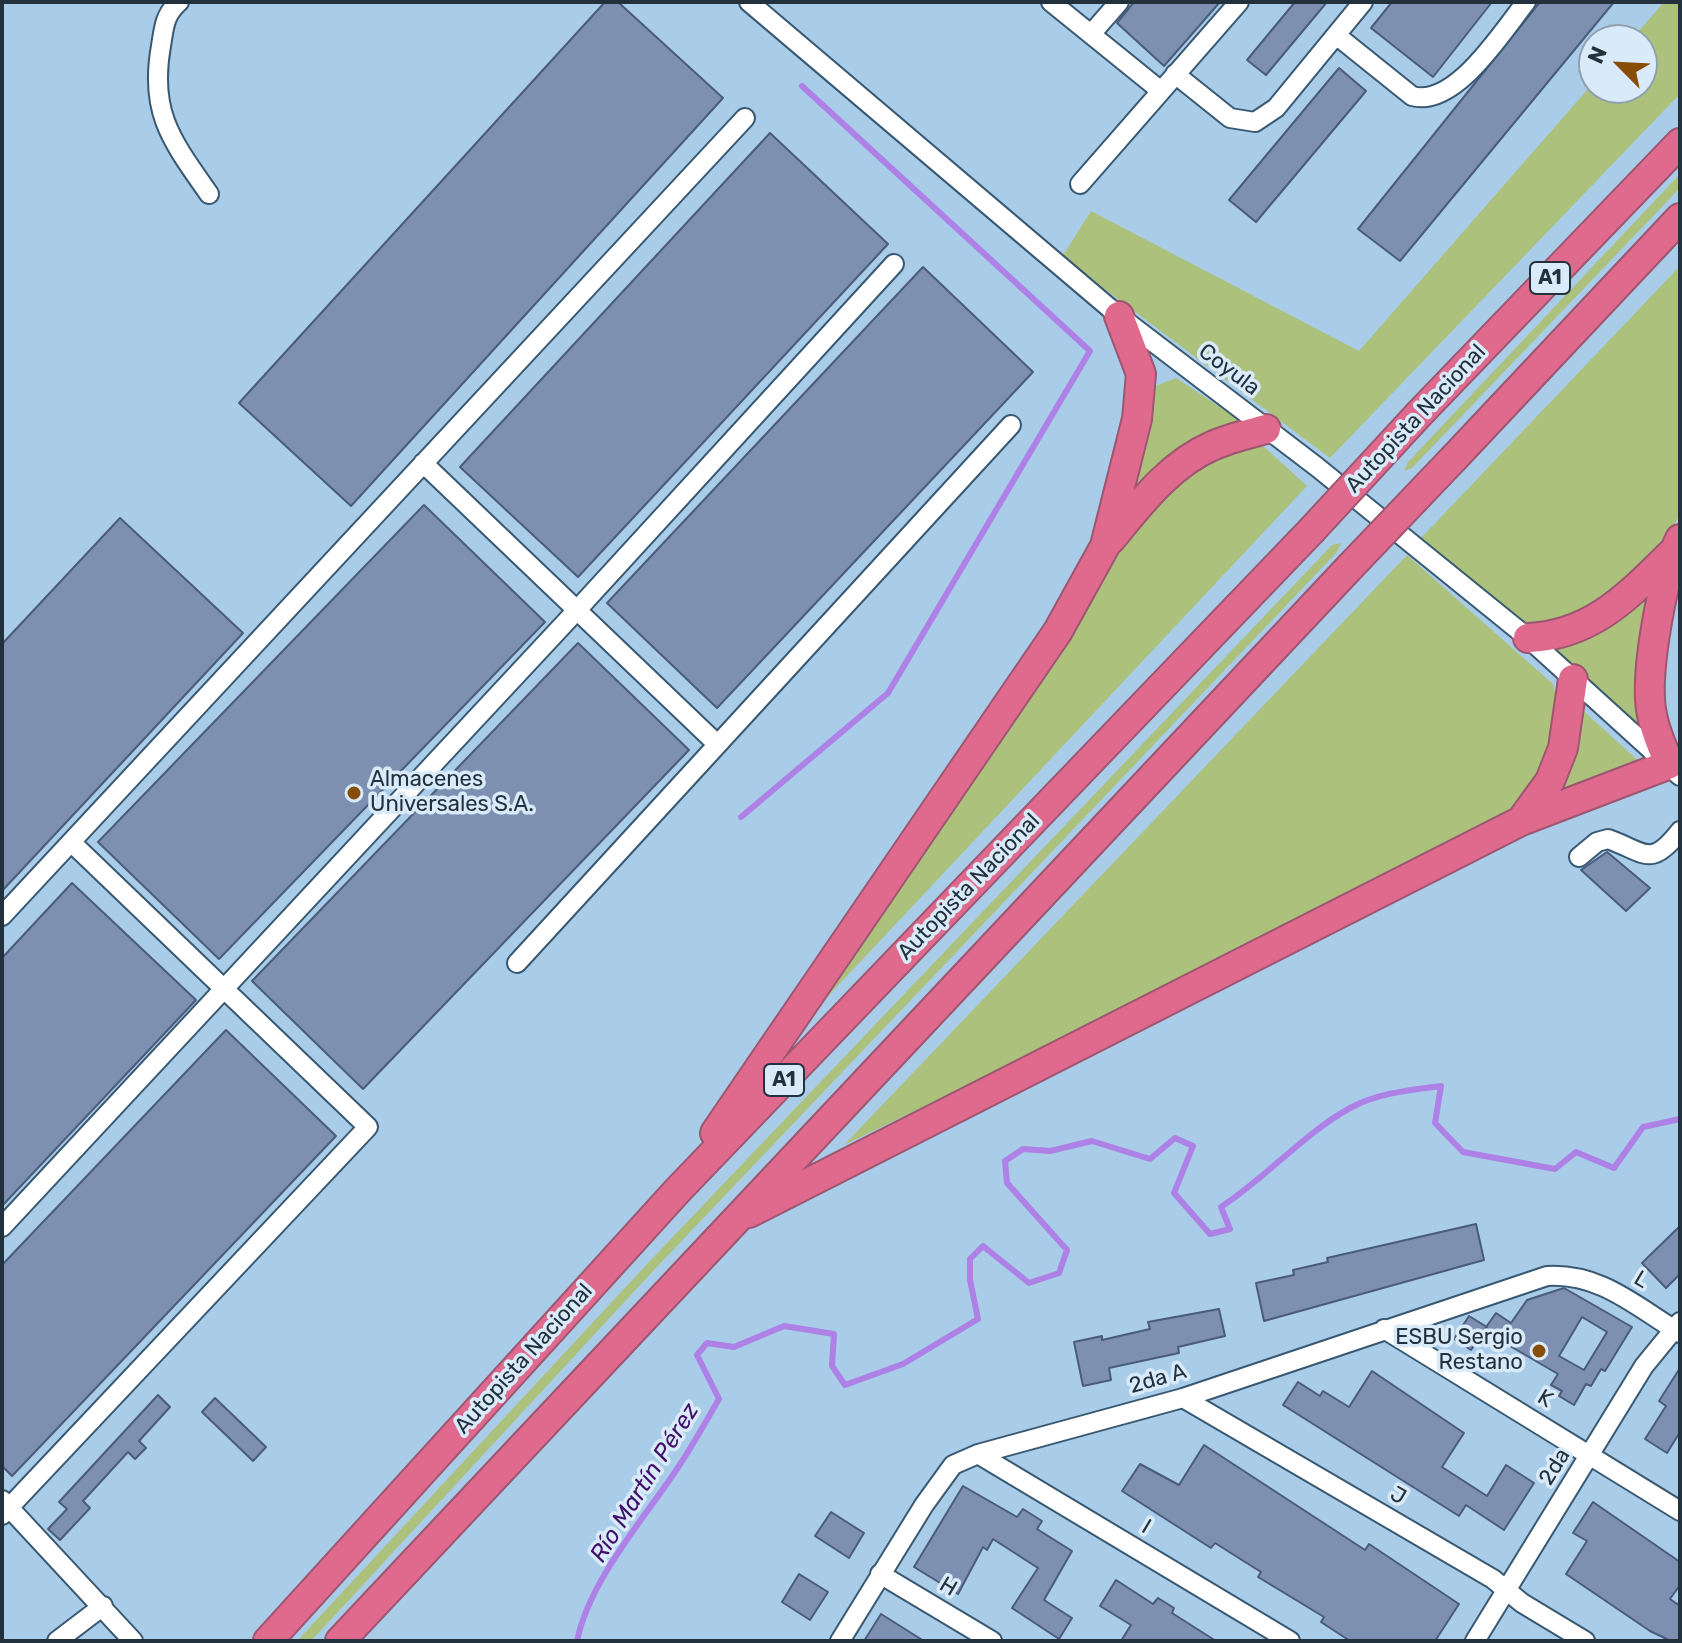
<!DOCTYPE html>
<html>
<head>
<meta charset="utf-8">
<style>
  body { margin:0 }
  #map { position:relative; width:1682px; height:1643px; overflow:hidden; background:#a9cce9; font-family:Rubik,sans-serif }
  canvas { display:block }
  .frame { position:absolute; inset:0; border:4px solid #23313c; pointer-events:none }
  .north { position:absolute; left:1578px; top:24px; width:80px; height:80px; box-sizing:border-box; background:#d9eaf9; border:2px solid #90a0ad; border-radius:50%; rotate:294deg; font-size:22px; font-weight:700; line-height:32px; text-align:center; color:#23313c }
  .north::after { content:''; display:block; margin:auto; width:28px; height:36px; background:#874d04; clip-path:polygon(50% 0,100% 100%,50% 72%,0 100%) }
</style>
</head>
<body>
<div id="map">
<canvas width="1682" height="1643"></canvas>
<div class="frame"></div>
<div class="north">N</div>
</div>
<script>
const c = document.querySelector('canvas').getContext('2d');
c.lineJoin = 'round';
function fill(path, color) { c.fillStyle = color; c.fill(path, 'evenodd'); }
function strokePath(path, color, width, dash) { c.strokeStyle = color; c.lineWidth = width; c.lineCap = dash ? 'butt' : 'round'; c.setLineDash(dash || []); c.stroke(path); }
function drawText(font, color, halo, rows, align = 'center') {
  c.font = font + ' Rubik,sans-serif'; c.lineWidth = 7; c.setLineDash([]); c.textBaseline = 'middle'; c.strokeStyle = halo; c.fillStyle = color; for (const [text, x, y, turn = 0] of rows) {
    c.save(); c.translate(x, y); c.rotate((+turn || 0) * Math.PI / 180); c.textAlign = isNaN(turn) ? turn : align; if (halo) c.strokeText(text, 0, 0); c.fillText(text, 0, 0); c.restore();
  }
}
const green = new Path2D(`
  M1664,2H1680V94L1330,458L1062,257L1091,211L1359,351L1594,82V88H1642V40H1631Z
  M1680,174V188L1412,468L1404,471L1408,462Z
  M1680,266V514L1659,554L1577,618L1524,628L1421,538Z
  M1176,378L1244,423L1122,505L1150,388Z
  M1261,444L1307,486L800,1026C860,941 925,857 981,769C1037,682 1082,582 1153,506C1181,475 1220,452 1261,444Z
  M1341,543L1337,552L654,1270L311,1641H297L648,1263L1332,545Z
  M1407,555L1553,684L1560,712L1545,771L1510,815L1125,1010L844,1145Z
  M1658,582L1650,737L1547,645Z
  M1578,706L1643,765L1549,796Z`);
const stream = new Path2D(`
  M741,817L888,693L1090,351L802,86
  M577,1641C589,1581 643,1520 677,1469C692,1447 705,1423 719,1399L697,1355L707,1343L734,1347L784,1326L834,1334L832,1366L845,1385L903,1364L978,1319L970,1280V1259L983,1246L1029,1283L1059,1273L1067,1250L1007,1183L1005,1161L1023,1149L1050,1151L1092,1141L1150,1159L1175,1138L1193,1146L1174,1193L1210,1234L1230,1229L1221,1207C1266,1178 1303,1134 1350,1108C1378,1093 1410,1090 1441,1086L1435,1123L1463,1152L1555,1169L1576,1152L1614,1168L1643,1127L1680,1119`);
const building = new Path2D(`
  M605,2H618L723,98L351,506L239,403Z
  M1134,2H1220L1164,66L1117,23Z
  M1295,2H1327L1266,75L1247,60Z
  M1392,2H1492L1433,77L1371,28Z
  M1540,2H1614L1400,261L1358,229Z
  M1339,68L1366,91L1256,222L1229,200Z
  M770,133L888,244L578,577L460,467Z
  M923,267L1033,372L717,708L607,603Z
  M424,505L545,622L219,959L98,842Z
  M120,518L243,633L2,891V644Z
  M578,643L689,750L363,1089L252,981Z
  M1607,852L1650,888L1626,911L1581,870Z
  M72,883L196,1000L2,1206V958Z
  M226,1030L336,1136L12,1476L2,1466V1265Z
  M1476,1224L1484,1260L1264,1321L1256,1283L1294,1275L1293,1270L1328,1262L1327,1258Z
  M1680,1226V1274L1666,1288L1642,1263Z
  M1564,1288L1632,1327L1605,1371L1601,1369L1591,1386L1586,1384L1574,1405L1559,1396L1562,1391L1551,1385L1558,1374L1498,1339L1494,1345L1481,1336L1471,1350L1454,1339L1469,1316L1487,1327L1484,1330L1496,1313L1511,1323L1527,1300ZM1582,1317L1607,1332L1584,1370L1559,1356Z
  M1219,1309L1225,1336L1178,1347L1179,1353L1109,1368L1111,1380L1083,1386L1074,1342L1102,1336V1340L1150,1329L1148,1322Z
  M1680,1368V1432L1667,1453L1645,1439L1666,1406L1659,1401Z
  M1372,1371L1464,1433L1442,1467L1487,1496L1506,1465L1534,1483L1504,1530L1466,1505L1459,1516L1283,1405L1298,1382L1320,1396L1323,1391L1349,1407Z
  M158,1395L170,1407L139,1441L146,1448L135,1459L128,1452L83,1501L90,1508L60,1540L48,1529L67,1509L59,1502Z
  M215,1398L266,1447L253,1461L202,1412Z
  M1204,1445L1365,1550L1369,1544L1459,1604L1435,1641H1350L1321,1622L1324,1617L1258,1577L1261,1572L1215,1543L1211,1548L1122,1491L1140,1464L1179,1485Z
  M963,1486L1017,1517L1023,1509L1042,1521L1037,1529L1072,1551L1044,1600L1072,1618L1059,1639L1012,1608L1038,1568L993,1539L987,1550L983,1547L958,1594L914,1567Z
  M1593,1502L1680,1562V1585L1670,1599L1680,1606V1641H1671L1650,1631L1566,1574L1587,1541L1573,1533Z
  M831,1512L864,1533L849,1558L815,1536Z
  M799,1574L828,1592L810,1620L782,1602Z
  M1116,1580L1153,1604L1158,1598L1174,1608L1172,1613L1216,1641H1121L1131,1625L1100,1606Z
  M881,1614L924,1641H864Z`);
const minor = new Path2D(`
  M179,2C164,15 164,28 161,46C149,113 172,141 209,194
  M749,2L1119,316L1317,467L1528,638L1680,776
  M1051,2L1161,91
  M1092,33L1119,2
  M1336,35L1412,96C1455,108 1502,32 1526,2
  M1175,74L1230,118L1255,122L1276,108L1363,2
  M1080,184L1239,2
  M423,463L717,744
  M1579,857L1597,842L1608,839C1645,852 1650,869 1680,831
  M2,916L745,118
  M517,963L1011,425
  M2,1227L577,610L894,264
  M1384,1329L1680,1511
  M1183,1398L1493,1579L1522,1603L1585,1641
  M978,1454L1290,1641
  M2,1500L133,1641
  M2,1515L368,1127L71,842
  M880,1574L992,1641
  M57,1641L103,1606
  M840,1641L924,1505L953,1465L978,1454L1183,1398L1547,1276C1601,1273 1635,1306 1680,1333
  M1475,1641L1644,1366L1680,1322`);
const highway = new Path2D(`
  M1420,413L1680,143
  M1455,457L1680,218
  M1111,539C1139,505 1170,464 1212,446C1229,438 1248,434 1266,429
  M1528,638C1593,635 1629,595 1673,552
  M1521,821L1550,781L1563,748L1573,679
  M715,1133L1058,631L1105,546L1137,419L1141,374L1119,316
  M749,1213L1521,821L1670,764C1660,744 1651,722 1650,699C1648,660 1663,573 1680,539
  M268,1641L678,1190L1311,531
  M340,1641L1350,567`);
const highwayBridge = new Path2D(`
  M1311,531L1420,413
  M1350,567L1455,457`);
const markers = [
  [354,793,8,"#874d04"],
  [1539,1351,8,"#874d04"]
];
const shields = [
  [1550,278,40],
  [784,1080,40]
];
const shieldNames = [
  ["A1",1550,278],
  ["A1",784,1080]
];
const streetNames = [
  ["Coyula",1229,370,37],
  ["Autopista Nacional",1416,419,-47],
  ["Autopista Nacional",969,887,-46],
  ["L",1641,1280,31],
  ["Autopista Nacional",524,1359,-48],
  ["2da A",1158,1379,-16],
  ["K",1545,1399,31],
  ["2da",1555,1467,-58],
  ["J",1398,1496,30],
  ["I",1146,1527,31],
  ["H",948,1587,31]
];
const poiNames = [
  ["Almacenes",370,780],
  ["Universales S.A.",370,805],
  ["ESBU Sergio",1523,1338,"right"],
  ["Restano",1523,1363,"right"]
];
const waterNames = [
  ["Río Martín Pérez",645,1483,-58]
];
fill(green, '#acc27c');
strokePath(stream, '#ad81e6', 6);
fill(building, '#7e90b2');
strokePath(building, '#4b5b7a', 2);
strokePath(minor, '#395972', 22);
strokePath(highway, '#9d5671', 32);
strokePath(minor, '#fff', 18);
strokePath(highway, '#df6a8d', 28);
strokePath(highwayBridge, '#9d5671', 32, []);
strokePath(highwayBridge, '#df6a8d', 28);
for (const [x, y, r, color] of markers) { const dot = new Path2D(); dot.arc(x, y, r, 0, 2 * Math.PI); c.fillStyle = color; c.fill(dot); strokePath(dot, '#d9eaf9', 3); }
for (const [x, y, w] of shields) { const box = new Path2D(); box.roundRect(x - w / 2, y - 16, w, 32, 6); c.fillStyle = '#d9eaf9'; c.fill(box); strokePath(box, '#23313c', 2); }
drawText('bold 20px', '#23313c', null, shieldNames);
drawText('22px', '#23313c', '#d9eaf9', streetNames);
drawText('22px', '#23313c', '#d9eaf9', poiNames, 'left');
drawText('italic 24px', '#41106a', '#d9eaf9', waterNames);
</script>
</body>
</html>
